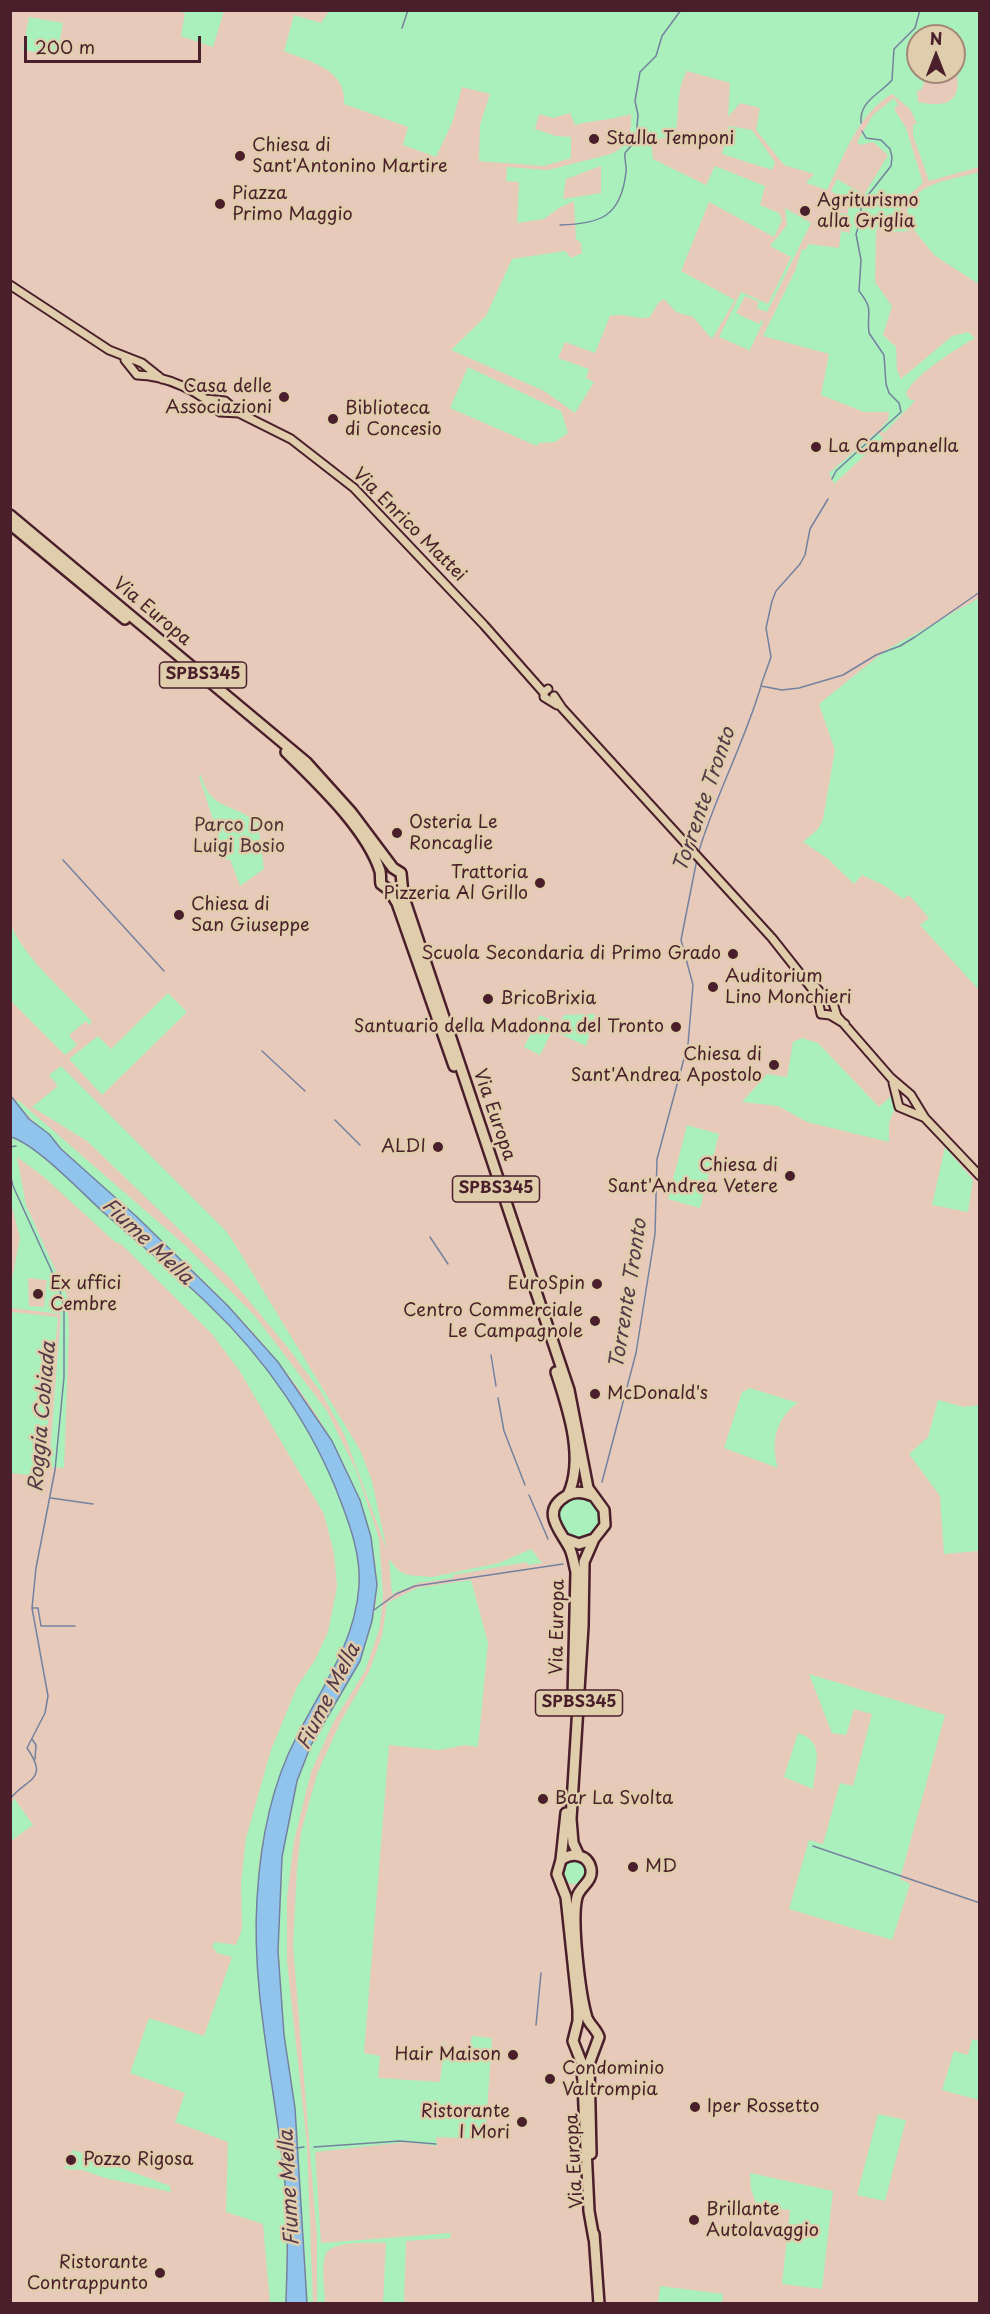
<!DOCTYPE html>
<html>
<head>
<meta charset="utf-8">
<style>
  body { margin:0 }
  #map { position:relative; width:990px; height:2314px; overflow:hidden; background:#e7caba; font-family:"Playpen Sans",sans-serif }
  canvas { display:block }
  .frame { position:absolute; inset:0; border:12px solid #4a1f2b; pointer-events:none }
  .north { position:absolute; left:906px; top:24px; width:60px; height:60px; box-sizing:border-box; background:#e0cdab; border:2px solid #a48778; border-radius:50%; rotate:0deg; font-size:16px; font-weight:700; line-height:24px; text-align:center; color:#4a1f2b }
  .north::after { content:''; display:block; margin:auto; width:21px; height:27px; background:#4a1f2b; clip-path:polygon(50% 0,100% 100%,50% 72%,0 100%) }
  .scale { position:absolute; left:24px; top:36px; width:177px; height:27px; box-sizing:border-box; border:3px solid #4a1f2b; border-top:0; padding-left:8px; font-size:18px; line-height:21px; white-space:nowrap; color:#4a1f2b; -webkit-text-stroke:4px #e0cdab; paint-order:stroke }
</style>
</head>
<body>
<div id="map">
<canvas width="990" height="2314"></canvas>
<div class="frame"></div>
<div class="north">N</div>
<div class="scale">200 m</div>
</div>
<script>
const c = document.querySelector('canvas').getContext('2d');
c.lineJoin = 'round';
function fill(path, color) { c.fillStyle = color; c.fill(path, 'evenodd'); }
function strokePath(path, color, width, dash) { c.strokeStyle = color; c.lineWidth = width; c.lineCap = dash ? 'butt' : 'round'; c.setLineDash(dash || []); c.stroke(path); }
function drawText(font, color, halo, rows, align = 'center') {
  c.font = font + ' "Playpen Sans",sans-serif'; c.lineWidth = 5; c.setLineDash([]); c.textBaseline = 'middle'; c.strokeStyle = halo; c.fillStyle = color; for (const [text, x, y, turn = 0] of rows) {
    c.save(); c.translate(x, y); c.rotate((+turn || 0) * Math.PI / 180); c.textAlign = isNaN(turn) ? turn : align; if (halo) c.strokeText(text, 0, 0); c.fillText(text, 0, 0); c.restore();
  }
}
const green = new Path2D(`
  M176,11H224L213,47L181,36L185,13Z
  M329,11H979V167L929,181L913,135V125L917,123L910,109L892,94C858,114 844,156 827,190L806,183L814,174L784,165L756,130L760,108L740,103L728,117L730,83L687,71C675,92 680,114 675,136L651,140L653,159L706,185L715,166L765,186L760,205L779,213L782,220L774,237L709,202L681,271L735,300L712,339L693,317L676,312L664,299L658,303L650,317C636,321 627,312 610,316L595,353L565,342L558,358L589,369L586,378L594,382L575,413L544,391L451,350L486,316L512,259L565,251L571,258L582,253L581,243L576,239L574,201L559,208L544,219L517,223L519,182L506,181L507,167L548,170L611,154C629,146 632,132 631,114C613,120 594,120 575,125L570,113L553,118L539,114L535,129L556,136L571,137V158L544,166L479,161L480,125L490,94L462,87L452,123L436,157L403,145L408,127L344,104C347,69 310,62 284,51L294,15L321,23ZM918,36H954C954,45 953,56 954,65C955,68 957,71 957,74C962,105 942,107 918,102L917,91L921,90L926,78L920,76L922,72H918ZM601,166V193L563,199L566,179Z
  M29,17L63,23L57,56L23,50Z
  M894,98L898,105L894,109L906,128L923,183L908,196L897,216L900,225H906L909,231L891,232L885,225L878,227L876,232L875,282L892,306L883,335L896,347L897,370L901,379L952,336L968,332L975,338C958,348 912,376 906,394L909,399L915,401L884,433L880,429L888,420L889,412H864L821,395L829,354L763,336L795,271L802,249L805,250L809,244L839,248L841,231L851,233L840,213L848,214V201L831,191L837,179L864,195L888,155L873,142L860,145L857,142L873,115Z
  M729,126L752,130L775,162L772,170L722,154Z
  M979,172L980,282L977,283L934,255L914,230L907,211C915,181 954,180 979,172Z
  M785,208L811,223L767,312L757,308L759,302L745,296L736,313L759,324L761,320L763,322L748,354L749,350L719,337L741,292L768,304L791,257L770,246L787,225Z
  M468,367L561,411L568,433L555,442L539,443L537,446L450,408Z
  M877,432L883,438L834,484L829,473Z
  M979,598H980L979,990L920,925L929,918L909,895L903,899L885,886L862,875L854,884L827,858L803,842L818,829L823,819L835,750L819,704L886,650Z
  M201,775C210,812 235,802 258,824L264,869L240,886L230,859L226,860L199,776Z
  M11,925C28,964 65,990 92,1022L89,1025L86,1021L69,1035L77,1045L65,1055L11,1001Z
  M168,993L187,1012L102,1095L69,1059L98,1036L111,1049Z
  M595,1014L586,1046L556,1032L564,1015Z
  M540,1015L556,1023L540,1055L524,1047Z
  M802,1038L818,1043L879,1107L893,1094L894,1110L889,1123V1142L807,1122L778,1106L742,1102L767,1074L787,1077L793,1042Z
  M61,1066L226,1231L236,1246L360,1450L372,1481L387,1550L344,1434L321,1392L289,1349L230,1278L87,1141L32,1107L58,1086L49,1075Z
  M18,1100L186,1246L255,1316L327,1411L356,1470L379,1538L383,1594L380,1627L365,1671L334,1721L311,1772L294,1841L287,1897V1962L307,2145L313,2303H307C304,2228 296,2153 289,2077C281,2004 274,1931 282,1857C286,1819 295,1779 311,1744C333,1700 358,1673 372,1623C381,1590 376,1553 366,1521C319,1364 175,1257 61,1149C47,1131 29,1119 15,1102Z
  M687,1125L719,1134L700,1208L668,1199Z
  M11,1137C37,1145 81,1192 103,1212C138,1243 175,1272 208,1304C265,1358 314,1429 341,1502C351,1528 361,1557 359,1586C355,1644 321,1688 296,1738C277,1776 260,1836 258,1879C253,1982 275,2081 285,2184C289,2223 287,2264 286,2303H270L263,2224L226,2212L228,2142L175,2122L185,2093L130,2073L149,2018L204,2036L232,1957L217,1953L212,1946L215,1942L236,1945L242,1929L241,1883L246,1838L271,1750L297,1687L315,1660L328,1632L337,1587L334,1553L324,1514L239,1370L212,1334L121,1244L115,1242L44,1177L17,1157L26,1205L67,1296L69,1330L64,1468L49,1467L61,1314L11,1308L10,1290L20,1238L11,1202ZM28,1278L47,1280L44,1307L29,1306Z
  M945,1147L973,1180L968,1212L932,1205Z
  M11,1312L58,1317L43,1477L11,1473Z
  M750,1388L798,1403C776,1417 770,1444 778,1468L724,1448L742,1392Z
  M938,1400L964,1407L978,1405L979,1551L944,1554L940,1496L909,1454L928,1437Z
  M559 1518a20 20 0 1 1 40 0a20 20 0 1 1-40 0Z
  M531,1549L542,1563L528,1565L527,1562L453,1575V1578L419,1583L392,1594L389,1559L399,1571L408,1575L432,1577L499,1563Z
  M471,1580L488,1643L478,1747L465,1745L439,1750L389,1745L364,2053L380,2056L378,2078L440,2082L445,2038V2050L469,2053L472,2036L492,2038L485,2139L436,2137L437,2146L407,2142L315,2152L321,2243L450,2233L451,2238L406,2241L404,2303H383L386,2243C372,2243 329,2240 325,2256C321,2270 325,2289 325,2303H317V2237L293,1945L297,1868L301,1832L317,1774L340,1723L369,1672L382,1636L387,1603L417,1588Z
  M809,1674L945,1715L900,1879L910,1884L892,1940L789,1909L809,1840L823,1844L840,1783L853,1786L872,1714L854,1709L846,1735L832,1733Z
  M798,1733C826,1742 815,1765 813,1789L784,1777Z
  M14,1798L33,1825L11,1841V1806Z
  M562 1872a12 12 0 1 1 24 0a12 12 0 1 1-24 0Z
  M972,2039L979,2041V2100L942,2090L954,2051L968,2055Z
  M878,2114L906,2120L885,2201L857,2195Z
  M73,2150L170,2186L171,2192L105,2178L83,2170L65,2169L66,2162H73V2159L66,2158Z
  M750,2173L833,2191L822,2289L782,2284L790,2210L757,2206L751,2189Z
  M660,2286L723,2294L722,2303H658Z`);
const water = new Path2D(`
  M11,1096L29,1119L49,1134L61,1149L137,1217L228,1306L278,1362L332,1441L360,1500L371,1537L377,1585L372,1621L360,1661L311,1745L297,1781L282,1857L278,1951L284,2035L295,2108L307,2303H286C287,2264 289,2223 285,2184C276,2089 251,1994 257,1899C260,1846 271,1786 296,1738C321,1688 355,1644 359,1586C361,1557 351,1528 341,1502C314,1429 265,1358 208,1304C175,1272 138,1243 103,1212C81,1192 37,1145 11,1137Z`);
const stream = new Path2D(`
  M402,28L408,10
  M861,123C859,101 880,94 892,80L894,49L915,28L920,10
  M560,225C600,224 621,217 626,172C627,165 624,160 625,153L636,140L638,115L635,101L640,72L656,56L662,36L681,10
  M832,479L836,471L901,412L899,403L889,393L886,384L884,355L869,333C866,312 875,311 859,291L861,260L856,234L861,219V204L891,166L892,157L890,149L881,140L866,138L862,131
  M761,685L771,657L766,628L772,601L776,591L800,564L805,555L810,529L828,499
  M698,854C715,796 744,744 761,686L782,690L799,688L843,675L876,655L900,646L915,637L980,592
  M63,860L164,971
  M262,1051L305,1091
  M335,1120L360,1145
  M10,1147L16,1146
  M10,1173L13,1186L59,1287L64,1308V1377L55,1470L36,1568L32,1608L48,1696L45,1713L27,1748C50,1781 26,1778 10,1799
  M430,1237L448,1264
  M491,1355L496,1386
  M498,1398L504,1431L525,1485
  M602,1482L636,1353L655,1234L657,1159L688,1044L693,985L681,940L697,859
  M529,1495L548,1539
  M51,1498L93,1504
  M33,1608H38L41,1626H75
  M374,1610L396,1594L415,1586L563,1564
  M32,1739L36,1745L35,1759
  M813,1846L980,1903
  M536,2025L541,1973
  M314,2147L400,2141L436,2144
  M296,2148L304,2147`);
const tertiary = new Path2D(`
  M10,285L109,350L142,363L162,379
  M125,360L137,375C165,375 202,392 220,412L239,413
  M206,399L225,401L239,413L291,439L354,488L484,625L544,693
  M548,689L544,692V697L557,705
  M554,696L562,708L772,938L817,995L821,1014L830,1015L845,1024
  M815,986L826,999L833,1003L837,1016L891,1078L911,1095L925,1118L980,1176
  M893,1083L899,1107L923,1117`);
const primary = new Path2D(`
  M10,515L306,762L351,812L393,868L401,873L403,895L569,1390L588,1488L604,1510L605,1525L594,1539L584,1562L583,1626L571,1819L573,1843L579,1856
  M10,524L125,619
  M286,752C317,783 366,828 380,871C381,875 380,879 381,884L389,890L397,903L454,1066
  M556,1372C568,1409 585,1458 568,1495
  M565,1539L579,1544L594,1539
  M573,1697L576,1572C574,1564 573,1556 570,1549C562,1532 539,1512 566,1496C575,1490 584,1492 593,1496
  M566,1813L561,1860L557,1874L566,1897L578,2010V2021L573,2041L582,2064L589,2211L594,2239
  M561,1860C572,1852 588,1854 591,1869C593,1882 580,1886 577,1897C571,1920 580,1995 587,2018C590,2025 597,2030 599,2037L589,2064L591,2154
  M594,2234L599,2304`);
const markers = [
  [594,139,6,"#4a1f2b"],
  [240,156,6,"#4a1f2b"],
  [220,204,6,"#4a1f2b"],
  [805,211,6,"#4a1f2b"],
  [284,397,6,"#4a1f2b"],
  [333,419,6,"#4a1f2b"],
  [816,447,6,"#4a1f2b"],
  [397,833,6,"#4a1f2b"],
  [540,883,6,"#4a1f2b"],
  [179,915,6,"#4a1f2b"],
  [733,954,6,"#4a1f2b"],
  [713,987,6,"#4a1f2b"],
  [488,999,6,"#4a1f2b"],
  [676,1027,6,"#4a1f2b"],
  [774,1065,6,"#4a1f2b"],
  [438,1147,6,"#4a1f2b"],
  [790,1176,6,"#4a1f2b"],
  [597,1284,6,"#4a1f2b"],
  [38,1294,6,"#4a1f2b"],
  [595,1321,6,"#4a1f2b"],
  [595,1394,6,"#4a1f2b"],
  [543,1799,6,"#4a1f2b"],
  [633,1867,6,"#4a1f2b"],
  [513,2055,6,"#4a1f2b"],
  [550,2079,6,"#4a1f2b"],
  [695,2107,6,"#4a1f2b"],
  [522,2122,6,"#4a1f2b"],
  [71,2160,6,"#4a1f2b"],
  [694,2220,6,"#4a1f2b"],
  [160,2273,6,"#4a1f2b"]
];
const shields = [
  [203,675,87],
  [496,1189,87],
  [579,1703,87]
];
const shieldNames = [
  ["SPBS345",203,675],
  ["SPBS345",496,1189],
  ["SPBS345",579,1703]
];
const poiNames = [
  ["Stalla Temponi",606,139],
  ["Chiesa di",252,146],
  ["Sant'Antonino Martire",252,167],
  ["Piazza",232,194],
  ["Primo Maggio",232,215],
  ["Agriturismo",817,201],
  ["alla Griglia",817,222],
  ["Casa delle",272,387,"right"],
  ["Associazioni",272,408,"right"],
  ["Biblioteca",345,409],
  ["di Concesio",345,430],
  ["La Campanella",828,447],
  ["Osteria Le",409,823],
  ["Roncaglie",409,844],
  ["Trattoria",528,873,"right"],
  ["Pizzeria Al Grillo",528,894,"right"],
  ["Chiesa di",191,905],
  ["San Giuseppe",191,926],
  ["Scuola Secondaria di Primo Grado",721,954,"right"],
  ["Auditorium",725,977],
  ["Lino Monchieri",725,998],
  ["BricoBrixia",500,999],
  ["Santuario della Madonna del Tronto",664,1027,"right"],
  ["Chiesa di",762,1055,"right"],
  ["Sant'Andrea Apostolo",762,1076,"right"],
  ["ALDI",426,1147,"right"],
  ["Chiesa di",778,1166,"right"],
  ["Sant'Andrea Vetere",778,1187,"right"],
  ["Ex uffici",50,1284],
  ["Cembre",50,1305],
  ["EuroSpin",585,1284,"right"],
  ["Centro Commerciale",583,1311,"right"],
  ["Le Campagnole",583,1332,"right"],
  ["McDonald's",607,1394],
  ["Bar La Svolta",555,1799],
  ["MD",645,1867],
  ["Hair Maison",501,2055,"right"],
  ["Condominio",562,2069],
  ["Valtrompia",562,2090],
  ["Iper Rossetto",707,2107],
  ["Ristorante",510,2112,"right"],
  ["I Mori",510,2133,"right"],
  ["Pozzo Rigosa",83,2160],
  ["Brillante",706,2210],
  ["Autolavaggio",706,2231],
  ["Ristorante",148,2263,"right"],
  ["Contrappunto",148,2284,"right"]
];
const streetNames = [
  ["Via Enrico Mattei",409,525,45],
  ["Via Europa",152,612,40],
  ["Via Europa",494,1115,71],
  ["Via Europa",558,1627,-89],
  ["Via Europa",575,2161,-93]
];
const parkNames = [
  ["Parco Don",239,826],
  ["Luigi Bosio",239,847]
];
const waterNames = [
  ["Torrente Tronto",705,800,-71],
  ["Fiume Mella",147,1242,43],
  ["Torrente Tronto",629,1294,-81],
  ["Roggia Cobiada",43,1417,-85],
  ["Fiume Mella",329,1697,-63],
  ["Fiume Mella",290,2188,-93]
];
fill(green, '#aaf0bc');
fill(water, '#90c4ed');
strokePath(water, '#74829f', 1.5);
strokePath(stream, '#74829f', 1.5);
strokePath(tertiary, '#4a1f2b', 11);
strokePath(primary, '#4a1f2b', 14);
strokePath(tertiary, '#e0cdab', 7);
strokePath(primary, '#e0cdab', 9);
for (const [x, y, r, color] of markers) { const dot = new Path2D(); dot.arc(x, y, r, 0, 2 * Math.PI); c.fillStyle = color; c.fill(dot); strokePath(dot, '#e0cdab', 2); }
for (const [x, y, w] of shields) { const box = new Path2D(); box.roundRect(x - w / 2, y - 13, w, 26, 4.5); c.fillStyle = '#e0cdab'; c.fill(box); strokePath(box, '#4a1f2b', 1.5); }
drawText('bold 16px', '#4a1f2b', null, shieldNames);
drawText('18px', '#4a1f2b', '#e0cdab', poiNames, 'left');
drawText('18px', '#4a1f2b', '#e0cdab', streetNames);
drawText('18px', '#54343a', '#e0cdab', parkNames);
drawText('italic 20px', '#543848', '#e0cdab', waterNames);
</script>
</body>
</html>
